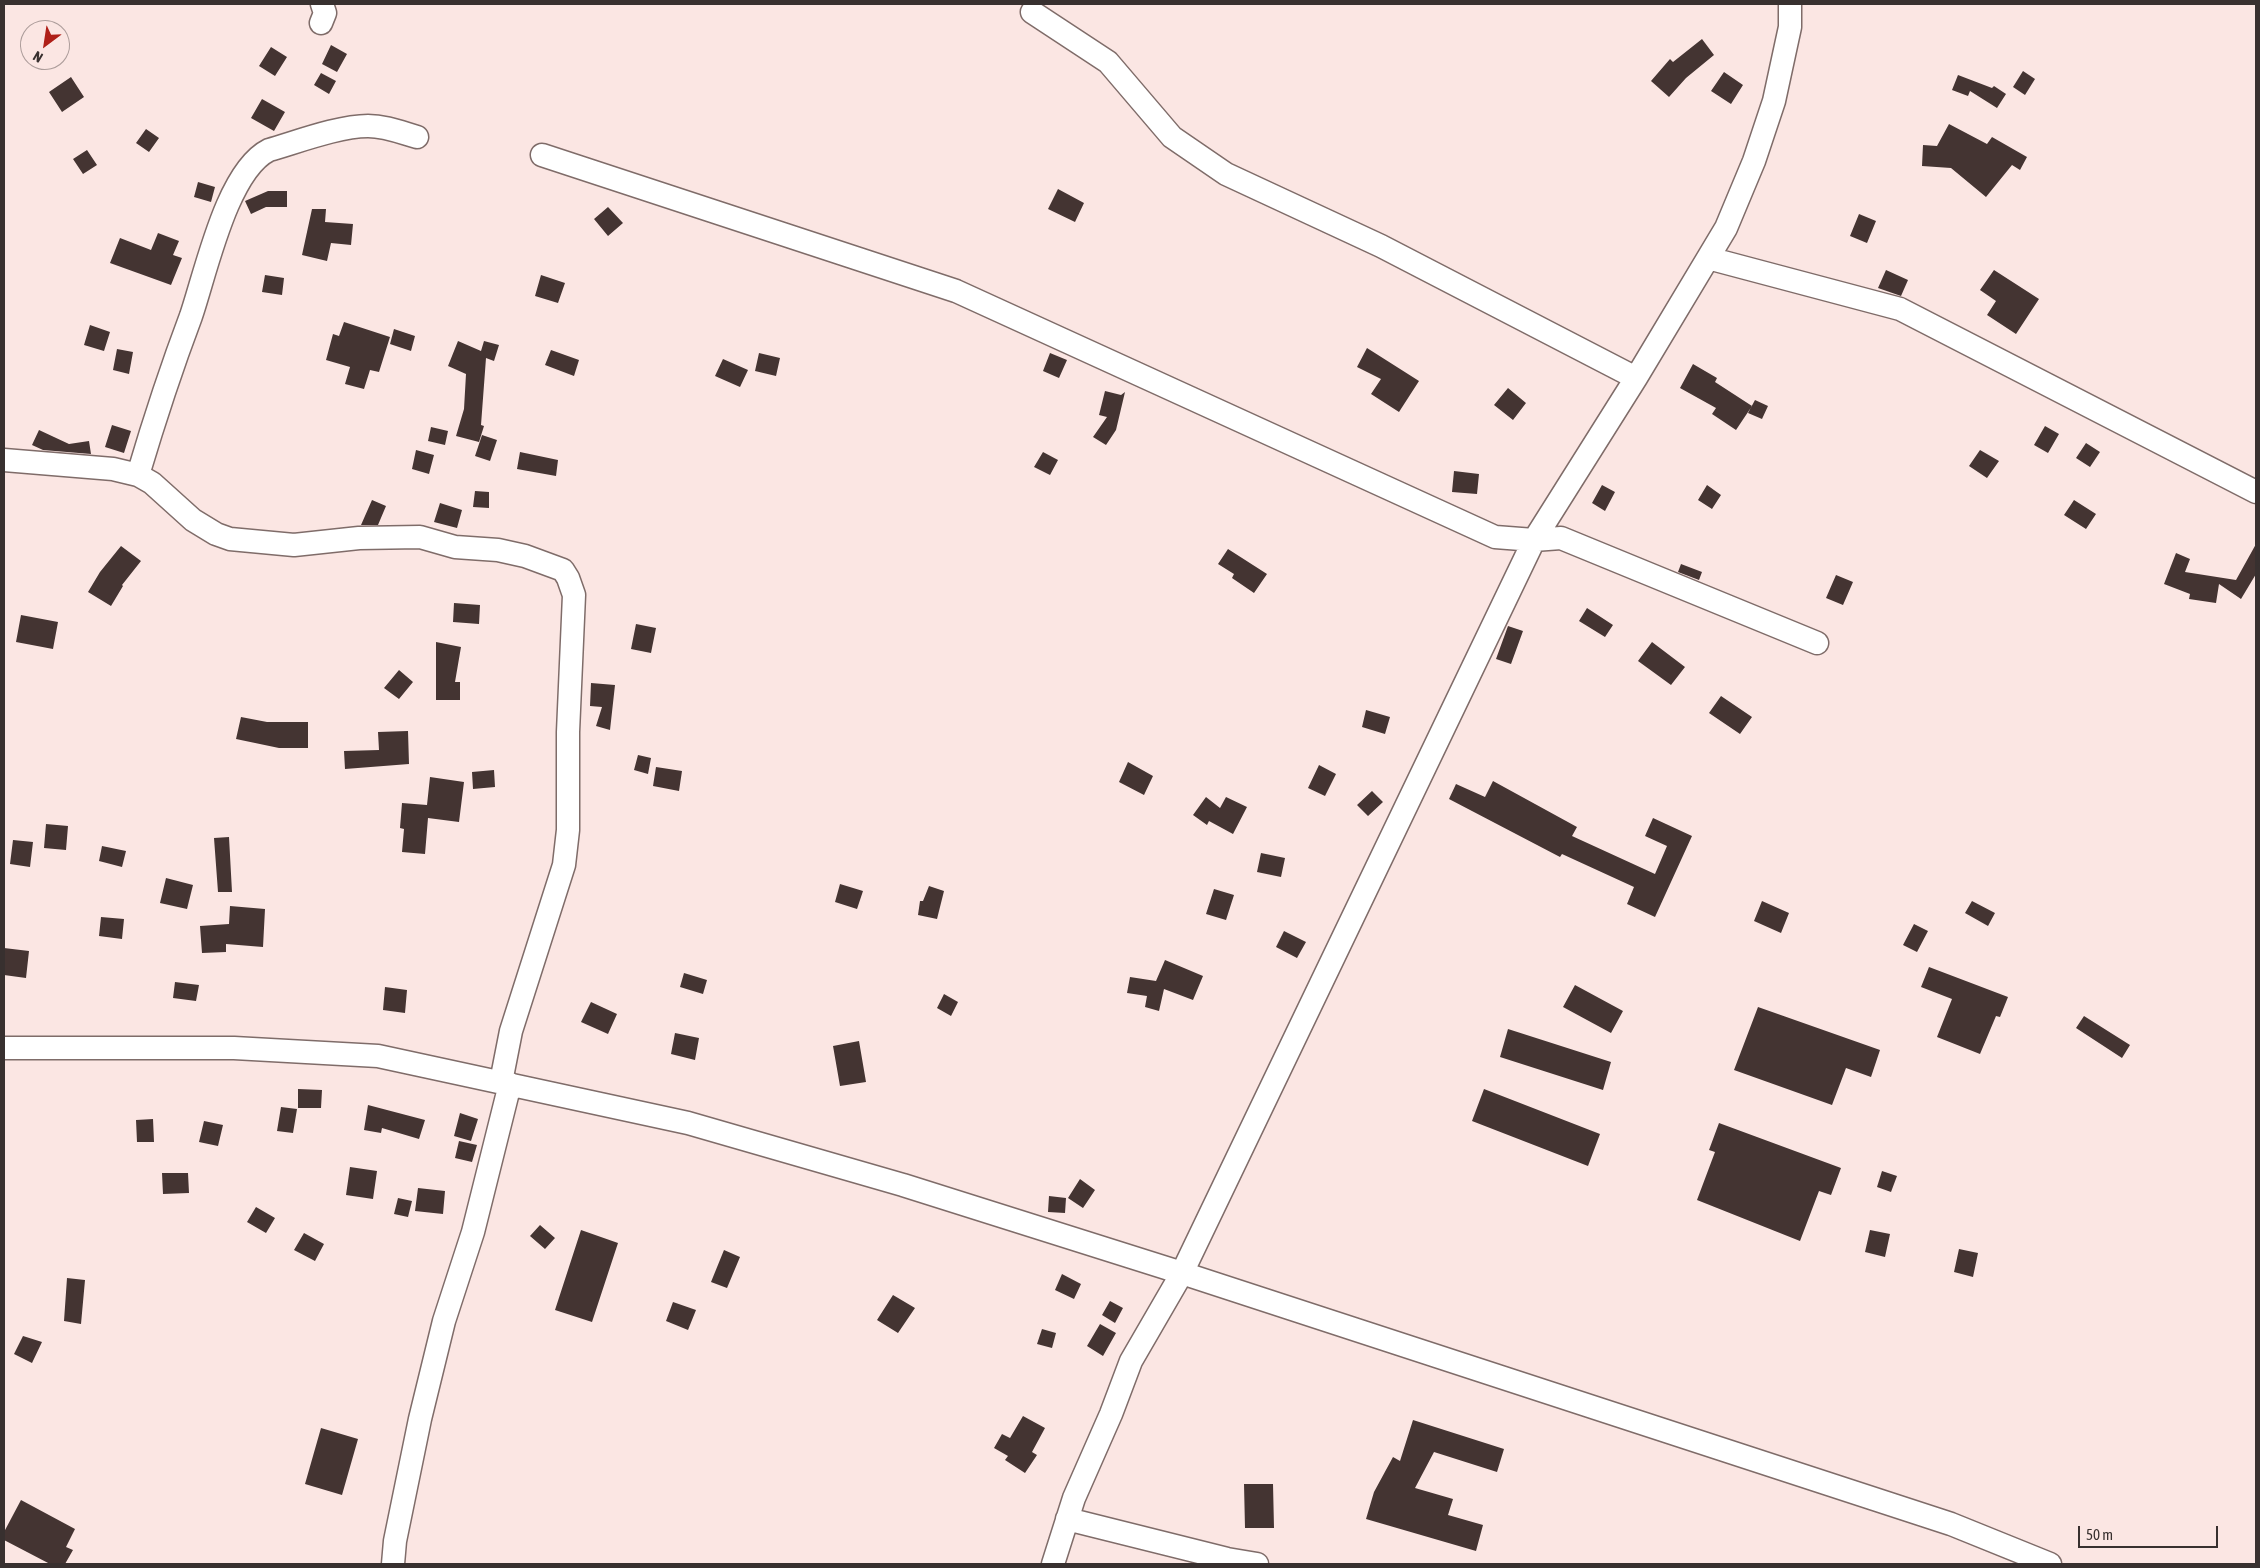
<!DOCTYPE html>
<html>
<head>
<meta charset="utf-8">
<style>
  body { margin:0 }
  #map { position:relative; width:2260px; height:1568px; overflow:hidden; background:#fbe6e3; font-family:"Asap Condensed",sans-serif }
  canvas { display:block }
  .frame { position:absolute; inset:0; border:5px solid #38302f; pointer-events:none }
  .north { position:absolute; left:20px; top:20px; width:50px; height:50px; box-sizing:border-box; background:#fbe6e3; border:1px solid #ad9d9b; border-radius:50%; rotate:211deg; font-size:14px; font-weight:700; line-height:20px; text-align:center; color:#38302f }
  .north::after { content:''; display:block; margin:auto; width:18px; height:22px; background:#af1f18; clip-path:polygon(50% 0,100% 100%,50% 72%,0 100%) }
  .scale { position:absolute; left:2078px; top:1526px; width:140px; height:22px; box-sizing:border-box; border:2px solid #38302f; border-top:0; padding-left:6px; font-size:15px; line-height:18px; white-space:nowrap; color:#38302f; -webkit-text-stroke:4px #fbe6e3; paint-order:stroke }
</style>
</head>
<body>
<div id="map">
<canvas width="2260" height="1568"></canvas>
<div class="frame"></div>
<div class="north">N</div>
<div class="scale">50 m</div>
</div>
<script>
const c = document.querySelector('canvas').getContext('2d');
c.lineJoin = 'round';
function fill(path, color) { c.fillStyle = color; c.fill(path, 'evenodd'); }
function strokePath(path, color, width, dash) { c.strokeStyle = color; c.lineWidth = width; c.lineCap = dash ? 'butt' : 'round'; c.setLineDash(dash || []); c.stroke(path); }
const building = new Path2D(`
  M1702,39L1714,55L1686,78L1669,97L1651,81L1670,59L1673,62Z
  M331,45L347,54L337,72L322,64Z
  M271,47L287,57L275,76L259,66Z
  M2023,71L2035,79L2025,95L2013,87Z
  M1724,72L1743,85L1731,104L1711,91Z
  M321,73L336,81L329,94L314,85Z
  M1958,75L1992,88L1994,86L2006,94L1997,108L1970,91L1968,96L1952,90Z
  M71,77L84,97L62,112L49,92Z
  M262,99L285,112L274,131L251,118Z
  M1949,124L1987,144L1992,137L2027,157L2020,170L2012,165L1986,197L1951,168L1922,166L1923,145L1937,146Z
  M146,129L159,138L149,152L136,143Z
  M87,150L97,165L83,174L73,159Z
  M198,182L215,187L211,202L194,197Z
  M1058,189L1084,203L1075,222L1048,209Z
  M268,191H287V207H266L251,214L245,201Z
  M608,207L623,223L608,236L594,219Z
  M312,209H326L325,222L353,224L351,245L331,243L327,261L302,255Z
  M1859,214L1876,221L1867,243L1850,236Z
  M158,233L179,241L173,255L182,258L171,285L110,263L120,238L151,250Z
  M1886,270L1908,280L1901,296L1878,288Z
  M1994,270L2039,299L2016,334L1987,315L1996,301L1980,290Z
  M265,275L284,278L282,295L262,292Z
  M541,275L565,283L558,303L535,296Z
  M344,322L390,337L379,372L370,370L364,389L345,384L350,367L326,360L333,334L339,336Z
  M90,325L110,332L104,351L84,345Z
  M394,329L415,336L411,351L390,344Z
  M458,341L481,351L484,341L499,345L494,361L486,358L481,425L484,426L479,442L456,436L464,409L466,374L448,366Z
  M1367,348L1419,381L1399,412L1371,394L1381,379L1357,367Z
  M117,349L133,352L129,374L113,370Z
  M551,350L579,360L574,376L545,365Z
  M759,353L780,358L776,376L755,371Z
  M1050,353L1067,360L1059,378L1043,371Z
  M723,359L748,370L740,387L715,376Z
  M1693,364L1717,378L1715,382L1752,406L1736,430L1712,414L1716,408L1680,388Z
  M1508,388L1526,403L1513,420L1494,405Z
  M1105,391L1121,395L1125,392L1116,430L1106,445L1093,437L1107,417L1099,415Z
  M1755,400L1768,406L1762,419L1748,413Z
  M112,425L131,431L124,453L105,447Z
  M2045,426L2059,434L2048,453L2034,445Z
  M431,427L448,431L445,445L428,441Z
  M39,430L69,444L89,441L91,454L43,450L32,445Z
  M482,435L497,440L490,461L475,456Z
  M2086,443L2100,452L2090,467L2076,458Z
  M416,450L434,455L429,474L412,469Z
  M1980,450L1999,461L1987,478L1969,466Z
  M520,452L558,460L556,476L517,469Z
  M1043,452L1058,460L1050,475L1034,467Z
  M1454,471L1479,474L1477,494L1452,492Z
  M1602,485L1615,492L1605,511L1592,503Z
  M1707,485L1721,495L1712,509L1698,500Z
  M475,491L489,492V508L473,507Z
  M372,500L386,506L378,525H361Z
  M2074,500L2096,514L2086,529L2064,515Z
  M440,503L462,510L457,528L434,522Z
  M2256,544V574L2241,599L2219,584L2216,603L2189,599L2190,594L2164,584L2176,553L2190,559L2185,572L2236,580Z
  M121,546L141,561L122,585L123,586L111,606L88,592L100,572Z
  M1228,549L1267,574L1254,593L1232,578L1234,574L1218,564Z
  M1681,564L1702,572L1699,580L1678,572Z
  M1836,575L1853,582L1843,605L1826,598Z
  M454,603L480,605L479,624L453,622Z
  M1587,608L1613,625L1605,637L1579,621Z
  M21,615L58,622L53,649L16,642Z
  M636,624L656,628L651,653L631,649Z
  M1508,626L1523,631L1511,664L1496,659Z
  M436,642L461,647L455,682H460V700H436Z
  M1652,642L1685,667L1671,685L1638,661Z
  M399,670L413,682L399,699L384,688Z
  M591,683L615,685L610,730L596,726L602,707L590,706Z
  M1721,696L1752,717L1740,734L1709,713Z
  M1366,710L1390,717L1385,734L1362,727Z
  M241,717L267,722H308V748H279L236,739Z
  M408,731L409,764L345,769L344,751L379,750L378,732Z
  M638,755L651,758L648,774L634,770Z
  M1128,762L1153,776L1144,795L1119,782Z
  M1319,765L1336,774L1325,796L1308,788Z
  M656,767L682,771L679,791L653,786Z
  M494,770L495,787L473,789L472,772Z
  M430,777L464,782L459,822L428,818L425,854L402,852L404,829L400,828L402,803L427,805Z
  M1493,781L1577,827L1572,836L1655,874L1667,846L1645,836L1653,818L1692,836L1655,917L1627,904L1634,887L1562,854L1560,857L1449,799L1456,784L1485,797Z
  M1372,791L1383,802L1368,816L1357,805Z
  M1206,797L1220,808L1226,797L1247,807L1233,834L1209,821L1207,825L1193,815Z
  M46,824L68,826L66,850L44,848Z
  M229,837L232,892H218L214,838Z
  M13,840L33,842L30,867L10,864Z
  M102,846L126,851L122,867L99,861Z
  M1261,853L1285,858L1281,877L1257,872Z
  M166,878L193,885L187,909L160,903Z
  M840,884L863,891L857,909L835,902Z
  M929,886L944,891L937,919L918,915L920,901H923Z
  M1214,889L1234,895L1226,920L1206,914Z
  M1762,901L1789,913L1781,933L1754,921Z
  M1972,901L1995,913L1988,926L1965,913Z
  M230,906L265,909L263,947L226,944V952L202,953L200,926L229,924Z
  M101,917L124,919L122,939L99,936Z
  M1914,924L1928,931L1917,952L1903,945Z
  M1284,931L1306,942L1297,958L1276,947Z
  M4,948L29,951L26,978L4,975Z
  M1165,960L1203,976L1193,1000L1164,989L1159,1011L1145,1007L1147,996L1127,993L1130,977L1156,981Z
  M1929,967L2008,997L2000,1017L1996,1016L1980,1054L1937,1037L1952,999L1921,987Z
  M684,973L707,980L703,994L680,987Z
  M175,982L199,985L196,1001L173,998Z
  M1575,985L1623,1011L1611,1033L1563,1007Z
  M385,987L407,990L405,1013L383,1010Z
  M944,994L958,1002L951,1016L937,1008Z
  M591,1002L617,1014L608,1034L581,1022Z
  M1758,1007L1880,1050L1871,1077L1846,1068L1832,1105L1734,1070Z
  M2084,1016L2130,1045L2122,1058L2076,1028Z
  M1508,1029L1611,1062L1603,1090L1500,1057Z
  M675,1033L699,1038L695,1060L671,1054Z
  M859,1041L866,1082L840,1086L833,1046Z
  M298,1089L322,1090L321,1108H298Z
  M1484,1089L1600,1134L1588,1166L1472,1121Z
  M368,1105L425,1120L419,1139L382,1128L381,1133L364,1130Z
  M281,1107L297,1109L293,1133L277,1131Z
  M460,1113L478,1119L471,1141L454,1136Z
  M153,1119L154,1142H137L136,1120Z
  M204,1121L223,1125L218,1146L199,1142Z
  M1719,1123L1841,1168L1831,1195L1819,1191L1800,1241L1697,1200L1715,1152L1709,1150Z
  M459,1141L477,1145L472,1162L455,1158Z
  M350,1167L377,1171L373,1199L346,1195Z
  M1882,1171L1897,1176L1891,1192L1877,1187Z
  M162,1173H188L189,1193L163,1194Z
  M1080,1179L1095,1190L1083,1208L1068,1198Z
  M418,1188L445,1191L443,1214L415,1211Z
  M1049,1196L1066,1198L1065,1213L1048,1212Z
  M398,1198L412,1201L408,1217L394,1214Z
  M256,1207L275,1218L266,1233L247,1222Z
  M540,1225L555,1238L545,1249L530,1236Z
  M581,1230L618,1243L592,1322L555,1310Z
  M1870,1230L1890,1234L1885,1257L1865,1252Z
  M304,1233L324,1244L315,1261L294,1250Z
  M1959,1249L1978,1253L1973,1277L1954,1272Z
  M724,1250L740,1257L727,1288L711,1282Z
  M1062,1274L1081,1284L1074,1299L1055,1290Z
  M67,1278L85,1280L81,1324L64,1321Z
  M893,1295L915,1308L898,1333L877,1320Z
  M1110,1301L1123,1308L1115,1323L1102,1315Z
  M673,1302L696,1310L688,1330L666,1321Z
  M1100,1324L1116,1333L1103,1356L1087,1346Z
  M1042,1329L1056,1333L1052,1348L1037,1344Z
  M23,1336L42,1342L32,1363L14,1354Z
  M1023,1416L1045,1428L1032,1452L1037,1455L1025,1473L1005,1460L1008,1456L994,1448L1002,1434L1010,1438Z
  M1413,1420L1504,1449L1497,1472L1434,1452L1415,1488L1453,1499L1448,1515L1483,1525L1476,1551L1366,1519L1374,1492L1393,1457L1400,1461Z
  M321,1428L358,1439L342,1495L305,1484Z
  M1244,1484H1273L1274,1528H1245Z
  M21,1500L75,1529L66,1547L73,1550L65,1564H50L4,1540V1532Z`);
const street = new Path2D(`
  M1032,12L1108,62L1172,137L1226,174L1381,246L1636,378
  M321,23L325,13L322,4
  M542,155L956,291L1495,537L1534,540L1561,538L1817,643
  M1708,258L1900,309L2256,492
  M4,460L113,469L138,475L152,483L193,520L216,534L230,539L294,545L359,538L420,537L455,547L498,550L525,556L563,570L568,578L574,595L568,732V830L564,865L511,1031L501,1082
  M138,475C154,421 171,369 191,316C206,272 227,171 269,150C297,142 339,126 368,126C385,126 400,132 417,137
  M4,1048H234L378,1056L688,1123L903,1185L1182,1273L1951,1524L2050,1564
  M1067,1519L1227,1559L1257,1564
  M393,1564L395,1541L420,1419L444,1321L473,1232L510,1084
  M1053,1564L1074,1498L1111,1414L1131,1361L1182,1273L1534,540L1636,378L1726,228L1754,161L1774,101L1790,27V4`);
fill(building, '#443432');
strokePath(street, '#7f6c69', 25);
strokePath(street, '#fff', 22);
</script>
</body>
</html>
